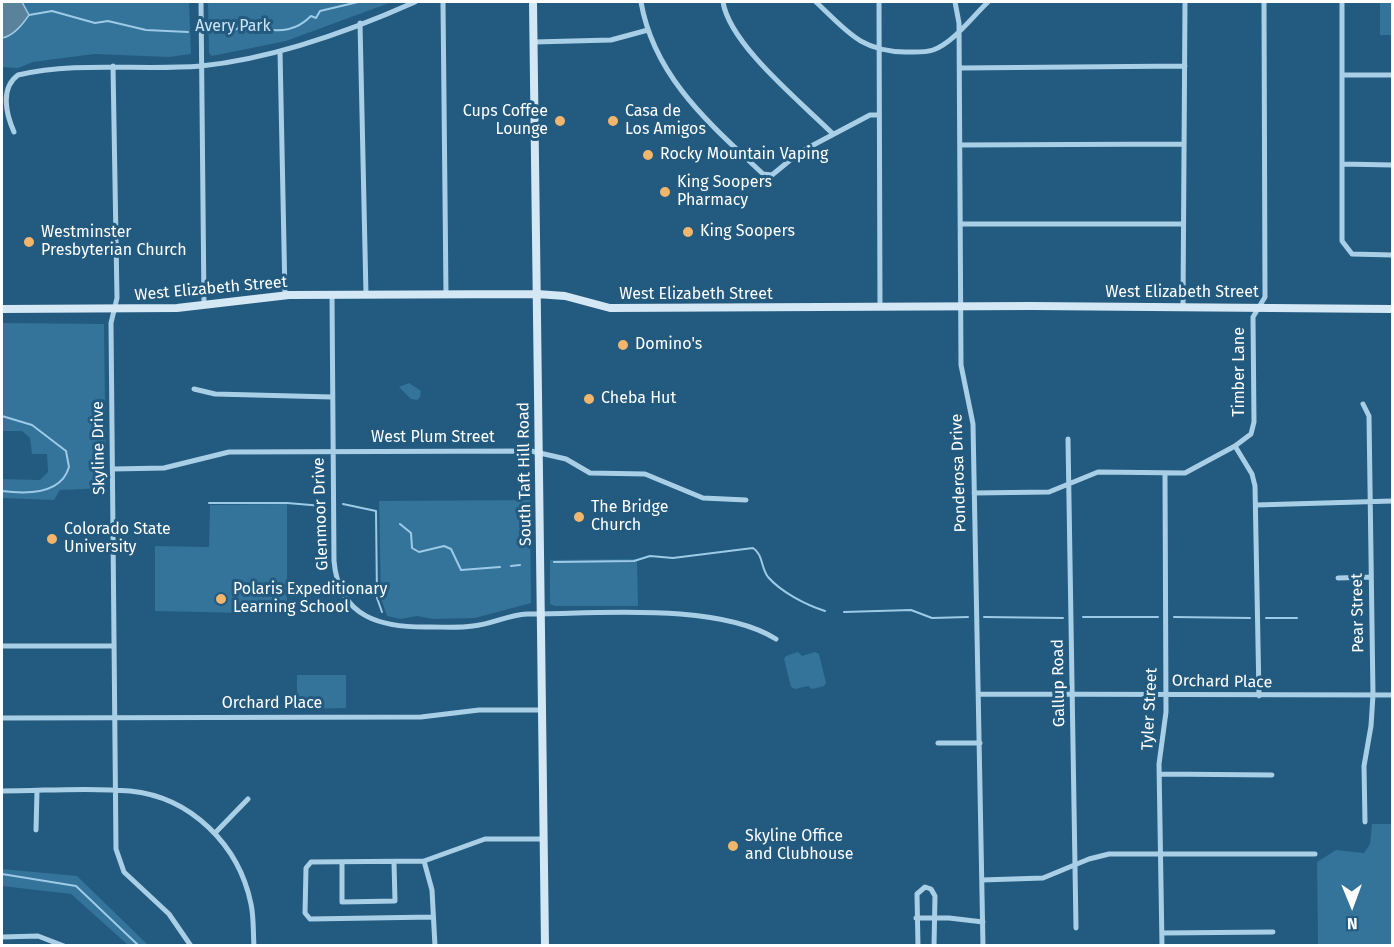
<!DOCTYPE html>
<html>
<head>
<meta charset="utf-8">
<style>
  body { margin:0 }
  #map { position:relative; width:1394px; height:947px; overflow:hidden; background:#235a7f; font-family:"Fira Sans",sans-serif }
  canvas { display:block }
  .frame { position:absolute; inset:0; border:3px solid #fff; pointer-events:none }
  .north { position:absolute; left:1322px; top:875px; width:60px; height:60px; -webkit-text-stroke:4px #235a7f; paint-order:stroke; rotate:179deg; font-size:16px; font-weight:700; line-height:24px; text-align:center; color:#fff }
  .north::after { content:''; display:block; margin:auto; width:21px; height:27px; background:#fff; clip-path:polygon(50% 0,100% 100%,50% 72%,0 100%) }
</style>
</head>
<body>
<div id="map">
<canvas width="1394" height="947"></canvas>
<div class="frame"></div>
<div class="north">N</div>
</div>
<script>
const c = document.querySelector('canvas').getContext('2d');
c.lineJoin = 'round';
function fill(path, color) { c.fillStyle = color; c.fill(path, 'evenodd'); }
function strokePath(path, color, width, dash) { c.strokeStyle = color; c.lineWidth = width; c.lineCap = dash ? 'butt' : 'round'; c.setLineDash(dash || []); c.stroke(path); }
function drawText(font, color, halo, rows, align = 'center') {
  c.font = font + ' "Fira Sans",sans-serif'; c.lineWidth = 6; c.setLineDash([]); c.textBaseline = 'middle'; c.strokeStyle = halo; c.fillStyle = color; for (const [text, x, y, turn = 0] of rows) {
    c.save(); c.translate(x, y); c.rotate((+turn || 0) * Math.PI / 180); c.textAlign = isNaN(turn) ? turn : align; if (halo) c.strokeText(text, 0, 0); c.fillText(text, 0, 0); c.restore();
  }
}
const green = new Path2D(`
  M2,2H189L191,54L169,57L94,54L33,62L18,68L2,67Z
  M208,2H392L286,41L212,56L209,53Z
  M1380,2H1392V35H1380Z
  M2,323L104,324L106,488L60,490L54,500L2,498V479L40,480L48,472L47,454H32L30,438L22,431H2Z
  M409,383L421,391L420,397L417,400L411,399L399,387Z
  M530,500L531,603L475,618L433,619L417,616L400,619L387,616L381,598L379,501Z
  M287,504V614L155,611V546L209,547L210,505Z
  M637,559L638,606H555L550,604V560Z
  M798,652L802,656L815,652L819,654L826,683L824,686L812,689L808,686L795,689L791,687L784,659L786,656Z
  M297,675H346V708L302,709L297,703Z
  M1372,824H1392V945H1318L1317,862L1336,850L1364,853L1370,844Z
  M2,869L77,876L148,945H128L71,894L2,886Z`);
const water = new Path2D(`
  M2,2H22L29,15C23,24 14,36 2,38Z`);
const stream = new Path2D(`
  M29,15L52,11L95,23L108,21L146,30L188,32
  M214,32H228L242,27C250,30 253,28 261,29C281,32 296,31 311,16L316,18L320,11L358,2
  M2,416L32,425L66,451L69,467C61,495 25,494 2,491
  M209,503H287L323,506
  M343,504L376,511L377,598L382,612
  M400,524L411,533L412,548L419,552L444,546L451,549L461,570L500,567
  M554,562L634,561L650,556L673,558L753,548C763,554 761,568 768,577C781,592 806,605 825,611
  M511,566L520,565
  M844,612L911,610L932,618L968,617
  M984,617L1063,618
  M1083,617H1158
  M1174,617L1250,618
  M1266,618H1297
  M2,874L76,886L139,946`);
const minor = new Path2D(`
  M201,2L204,305
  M443,2L446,294
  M641,2C654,77 710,124 763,174L772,175L800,152L870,115H878
  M723,2C730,45 801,102 833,134
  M816,2C847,31 860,51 905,52C914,52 924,53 933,50C954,42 972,17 988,2
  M879,2L880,307
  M955,2L959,23L961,365L973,424L983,946
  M1342,2V241L1352,254L1392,255
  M360,23L366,295
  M534,42L611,40L648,30
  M280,51L285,295
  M113,66L117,298L111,323L116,849L124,872L169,914L191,946
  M960,68L1185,66
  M1342,75H1392
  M14,132C6,114 0,88 18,75C78,61 140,71 201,66C271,59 350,31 415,2
  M960,145L1184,144
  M1342,164L1392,165
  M960,224H1183
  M332,295L334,561C339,619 383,628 431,627C445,627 459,628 473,626C492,624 508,615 527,614C596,614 717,602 776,639
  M1183,306L1185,2
  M194,389L215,394L332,397
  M1363,404L1369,416L1373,695L1371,726L1364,766L1365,822
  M1068,439L1076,928
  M1235,446L1252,474L1255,486L1259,696
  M113,469L164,468L229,452L531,451L566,459L590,473L645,474L703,498L746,500
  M974,493L1049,492L1098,472L1185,473L1235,446L1251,434L1254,422L1253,317L1265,297L1264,2
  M1256,505L1392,501
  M1338,578L1371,577
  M2,646H114
  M979,694L1392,695
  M2,718L421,717L479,710H542
  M938,743H980
  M1160,774L1272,775
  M2,791C44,791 87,787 130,791C191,797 239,845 251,904C254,918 253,932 254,946
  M36,830L37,791
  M215,833L248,799
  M424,861L432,890L435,946
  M342,863V902L395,901L394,863
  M982,880L1043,878L1089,859L1109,854H1315
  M433,917L310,919L305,913L306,868L311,862L424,861L485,839H543
  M916,918H949L983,922
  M1162,933L1273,932
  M2,937L38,936L64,946
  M918,946L917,894L925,887L931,889L935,896L934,946
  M1162,946L1159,764L1166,712L1165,474`);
const secondary = new Path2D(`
  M533,2L545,946
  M2,309L177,308L289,295L537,294L565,296L610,308L1031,306L1392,309`);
const markers = [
  [560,121,6,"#f1b56c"],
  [613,121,6,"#f1b56c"],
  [648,155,6,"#f1b56c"],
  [665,192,6,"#f1b56c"],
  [688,232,6,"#f1b56c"],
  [29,242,6,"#f1b56c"],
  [623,345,6,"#f1b56c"],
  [589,399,6,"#f1b56c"],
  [579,517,6,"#f1b56c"],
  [52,539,6,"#f1b56c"],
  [221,599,6,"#f1b56c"],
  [733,846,6,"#f1b56c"]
];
const parkNames = [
  ["Avery Park",233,27]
];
const poiNames = [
  ["Cups Coffee",548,112,"right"],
  ["Lounge",548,130,"right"],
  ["Casa de",625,112],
  ["Los Amigos",625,130],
  ["Rocky Mountain Vaping",660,155],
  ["King Soopers",677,183],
  ["Pharmacy",677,201],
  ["King Soopers",700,232],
  ["Westminster",41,233],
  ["Presbyterian Church",41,251],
  ["Domino's",635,345],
  ["Cheba Hut",601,399],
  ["The Bridge",591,508],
  ["Church",591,526],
  ["Colorado State",64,530],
  ["University",64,548],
  ["Polaris Expeditionary",233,590],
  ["Learning School",233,608],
  ["Skyline Office",745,837],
  ["and Clubhouse",745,855]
];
const streetNames = [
  ["West Elizabeth Street",211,289,-5],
  ["West Elizabeth Street",1182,293],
  ["West Elizabeth Street",696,295],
  ["Timber Lane",1240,372,-90],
  ["West Plum Street",433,438],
  ["Skyline Drive",99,448,-91],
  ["Ponderosa Drive",959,473,-92],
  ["South Taft Hill Road",525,474,-91],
  ["Glenmoor Drive",321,514,-92],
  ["Pear Street",1358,613,-91],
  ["Orchard Place",1222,682,1],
  ["Gallup Road",1059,683,-91],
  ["Orchard Place",272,704],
  ["Tyler Street",1150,709,-87]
];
fill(green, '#34739a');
fill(water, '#5a829b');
strokePath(water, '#9dcbe7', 1.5);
strokePath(stream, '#9dcbe7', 2);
strokePath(minor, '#a9cfe6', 5);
strokePath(secondary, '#d3e7f5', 8);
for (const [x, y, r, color] of markers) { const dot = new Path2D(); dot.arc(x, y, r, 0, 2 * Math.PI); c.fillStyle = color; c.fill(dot); strokePath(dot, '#235a7f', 2); }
drawText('16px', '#cce5f5', '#235a7f', parkNames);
drawText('16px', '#fff', '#235a7f', poiNames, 'left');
drawText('16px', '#fff', '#235a7f', streetNames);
</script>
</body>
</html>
